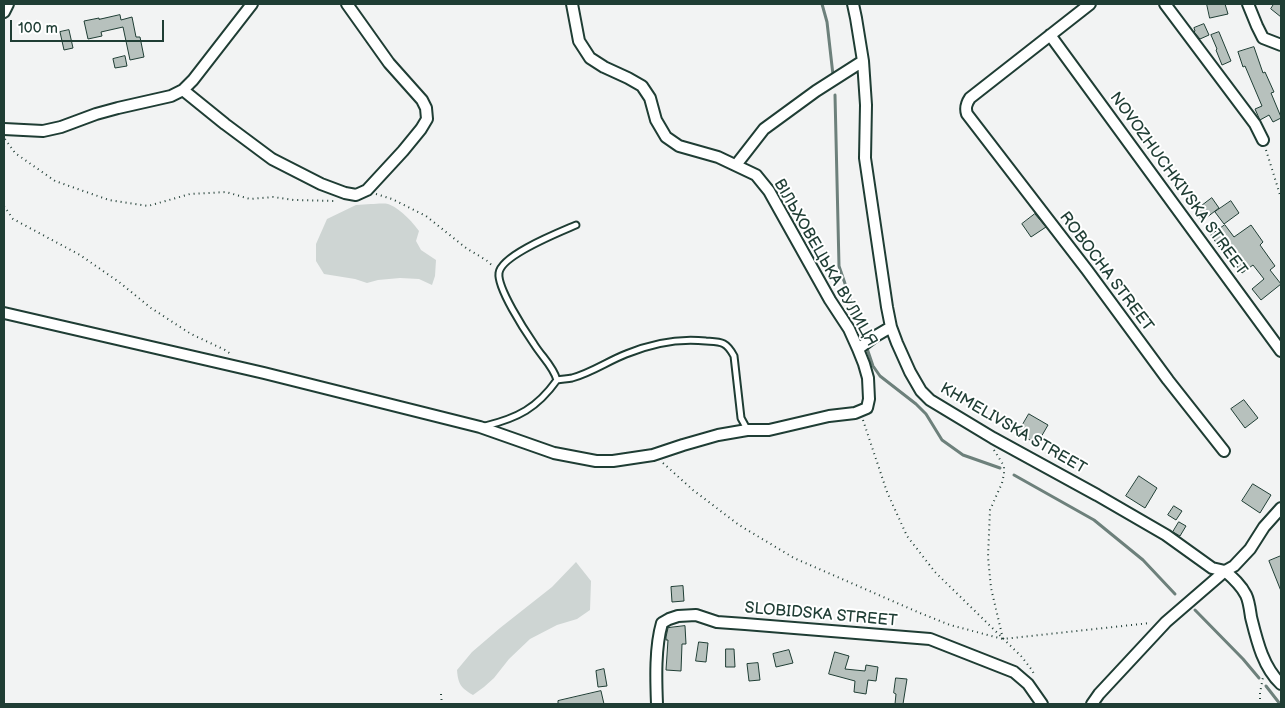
<!DOCTYPE html>
<html>
<head>
<meta charset="utf-8">
<style>
  body { margin:0 }
  #map { position:relative; width:1285px; height:708px; overflow:hidden; background:#f2f3f3; font-family:"Balsamiq Sans",sans-serif }
  canvas { display:block }
  .frame { position:absolute; inset:0; border:5px solid #1f3d34; pointer-events:none }
  .scale { position:absolute; left:10px; top:20px; width:154px; height:22px; box-sizing:border-box; border:2px solid #1f3d34; border-top:0; padding-left:6px; font-size:15px; line-height:18px; white-space:nowrap; color:#1f3d34; -webkit-text-stroke:4px #fff; paint-order:stroke }
</style>
</head>
<body>
<div id="map">
<canvas width="1285" height="708"></canvas>
<div class="frame"></div>
<div class="scale">100 m</div>
</div>
<script>
const c = document.querySelector('canvas').getContext('2d');
c.lineJoin = 'round';
function fill(path, color) { c.fillStyle = color; c.fill(path, 'evenodd'); }
function strokePath(path, color, width, dash) { c.strokeStyle = color; c.lineWidth = width; c.lineCap = dash ? 'butt' : 'round'; c.setLineDash(dash || []); c.stroke(path); }
function drawText(font, color, halo, rows, align = 'center') {
  c.font = font + ' "Balsamiq Sans",sans-serif'; c.lineWidth = 4; c.setLineDash([]); c.textBaseline = 'middle'; c.strokeStyle = halo; c.fillStyle = color; for (const [text, x, y, turn = 0] of rows) {
    c.save(); c.translate(x, y); c.rotate((+turn || 0) * Math.PI / 180); c.textAlign = isNaN(turn) ? turn : align; if (halo) c.strokeText(text, 0, 0); c.fillText(text, 0, 0); c.restore();
  }
}
const green = new Path2D(`
  M371,204C376,204 383,203 388,204C398,207 413,222 419,231L416,241L421,250L436,260L435,276L432,285L419,279L400,278L378,280L367,283L355,279L324,274L316,261V244L327,219L356,205Z
  M576,562L591,581L590,610L577,619L557,625L530,639L509,659L494,678L484,687L473,695C461,688 458,684 457,670L472,652L500,628L552,587Z`);
const stream = new Path2D(`
  M822,4L827,22L833,75
  M835,95L839,266L873,366L880,376L916,404L926,414L942,440L963,455L1000,468
  M1014,475L1094,520L1143,560L1175,594
  M1195,610L1243,659L1259,678
  M1266,686L1280,704`);
const building = new Path2D(`
  M1207,4H1225L1228,14L1210,18Z
  M1274,4H1281V17L1271,9Z
  M120,15L121,20L132,17L136,37H140L144,57L130,60L123,27L101,32L102,36L88,39L84,21L99,18V19Z
  M1204,24L1209,35L1200,39L1194,32L1195,31L1194,28Z
  M69,30L73,48L64,50L60,32Z
  M1219,32L1231,61L1222,65L1216,50L1217,49L1211,35Z
  M1254,47L1263,73L1265,72L1274,92L1271,93L1281,117V118L1273,122L1269,115L1260,120L1259,118L1255,109L1262,106L1245,66L1243,67L1238,52Z
  M125,56L127,66L115,68L113,59Z
  M1212,198L1219,208L1202,221L1195,211Z
  M1231,201L1239,213L1224,224L1215,212Z
  M1035,214L1046,227L1031,237L1022,224Z
  M1225,225L1234,237L1251,225L1263,242L1260,245L1275,266L1270,270L1281,284L1261,300L1252,289L1264,279L1253,265L1242,273L1221,245L1219,247L1211,235Z
  M1244,400L1258,418L1245,428L1231,409Z
  M1029,414L1048,425L1037,444L1018,433Z
  M1139,476L1157,488L1145,508L1126,496Z
  M1253,484L1271,495L1260,513L1242,501Z
  M1174,506L1182,511L1176,520L1168,515Z
  M1179,522L1186,526L1180,536L1173,532Z
  M1281,556V591L1269,561Z
  M683,586L684,601L672,602L671,587Z
  M685,626L686,644H682L681,671L666,670L668,640H666V637L668,628Z
  M699,642L708,643L706,662L696,661Z
  M726,649H734L735,667H726Z
  M789,650L793,663L776,667L773,654Z
  M835,652L849,656L845,669L865,671L866,665L878,667L876,681L868,680L866,694L854,692L855,681L829,674Z
  M758,663L760,680L749,681L747,664Z
  M604,669L607,686L598,687L596,671Z
  M896,678L907,679L903,704H895L896,694L894,693Z
  M601,691L604,704H558V701Z`);
const path = new Path2D(`
  M5,139L15,153L55,181L109,200L148,206L190,194L226,192L250,199L273,197L294,200L335,201
  M1266,150L1281,198
  M376,194L392,199L426,216L466,248L486,260L494,267
  M4,206L13,219L80,255L119,282L151,308L191,334L225,350L232,355
  M863,420L887,492L907,536L935,572L1021,656L1032,670L1034,674
  M994,450L1004,466V474L1002,483L990,510L988,557L991,588L1003,639L1150,623
  M663,463L693,490L739,525L794,558L920,613L950,625L1003,639
  M441,694L442,704
  M1260,704V693L1263,677`);
const lane = new Path2D(`
  M557,380C562,379 567,379 572,378C591,373 608,361 626,354C650,344 679,338 706,341C721,342 726,341 734,356L741,418L747,429
  M485,426C518,418 537,408 557,380C553,366 542,357 534,344C525,331 497,288 499,273C501,255 560,232 576,225`);
const street = new Path2D(`
  M853,4L856,18L863,61L866,105L865,158L887,307L891,327L897,343L910,372L921,391L930,400L993,438L1097,495L1166,535L1212,568L1225,571
  M1090,4L970,98C966,104 965,108 967,114L1087,270L1168,380L1224,451
  M1165,4L1255,124L1263,140
  M1248,4L1257,26L1263,38L1281,45
  M4,12L8,4
  M1050,35L1281,351
  M183,90L225,124L272,159L321,184L345,193L356,195L367,190L403,151L421,129L427,119L426,108L422,100L389,63L347,4
  M4,129L43,131L61,127L96,114L118,108L171,96L183,90L193,80L252,4
  M736,165L764,129L816,91L863,61
  M4,313L264,373L480,427L554,453L596,461H613L653,455L683,445L718,435L747,430H769L829,416L855,413L867,408L869,399L868,378L864,364L858,349L849,329L830,300L769,191L756,175L718,157L679,146L666,137L656,120L650,98L642,86L628,78L604,67L590,58L579,41L572,4
  M858,349L874,337L891,327
  M1281,508L1264,527L1250,549L1234,566L1225,571C1233,578 1241,585 1246,595C1249,601 1250,610 1251,617C1257,641 1263,667 1281,684
  M657,704C656,679 655,647 662,623L669,619L678,616L696,615L717,622L745,624L930,639L1014,672L1028,684L1042,704
  M1092,704L1099,694L1166,622L1225,571`);
const streetNames = [
  ["NOVOZHUCHKIVSKA STREET",1178,184,54],
  ["ВІЛЬХОВЕЦЬКА ВУЛИЦЯ",825,263,60],
  ["ROBOCHA STREET",1106,272,53],
  ["KHMELIVSKA STREET",1013,429,30],
  ["SLOBIDSKA STREET",821,615,5]
];
fill(green, '#ced5d3');
strokePath(stream, '#6d807b', 3);
fill(building, '#b7c1bd');
strokePath(building, '#1f3d34', 1);
strokePath(lane, '#1f3d34', 9);
strokePath(street, '#1f3d34', 14);
strokePath(path, '#1f3d34', 2, [1, 4]);
strokePath(lane, '#fff', 5);
strokePath(street, '#fff', 10);
drawText('16px', '#1f3d34', '#fff', streetNames);
</script>
</body>
</html>
